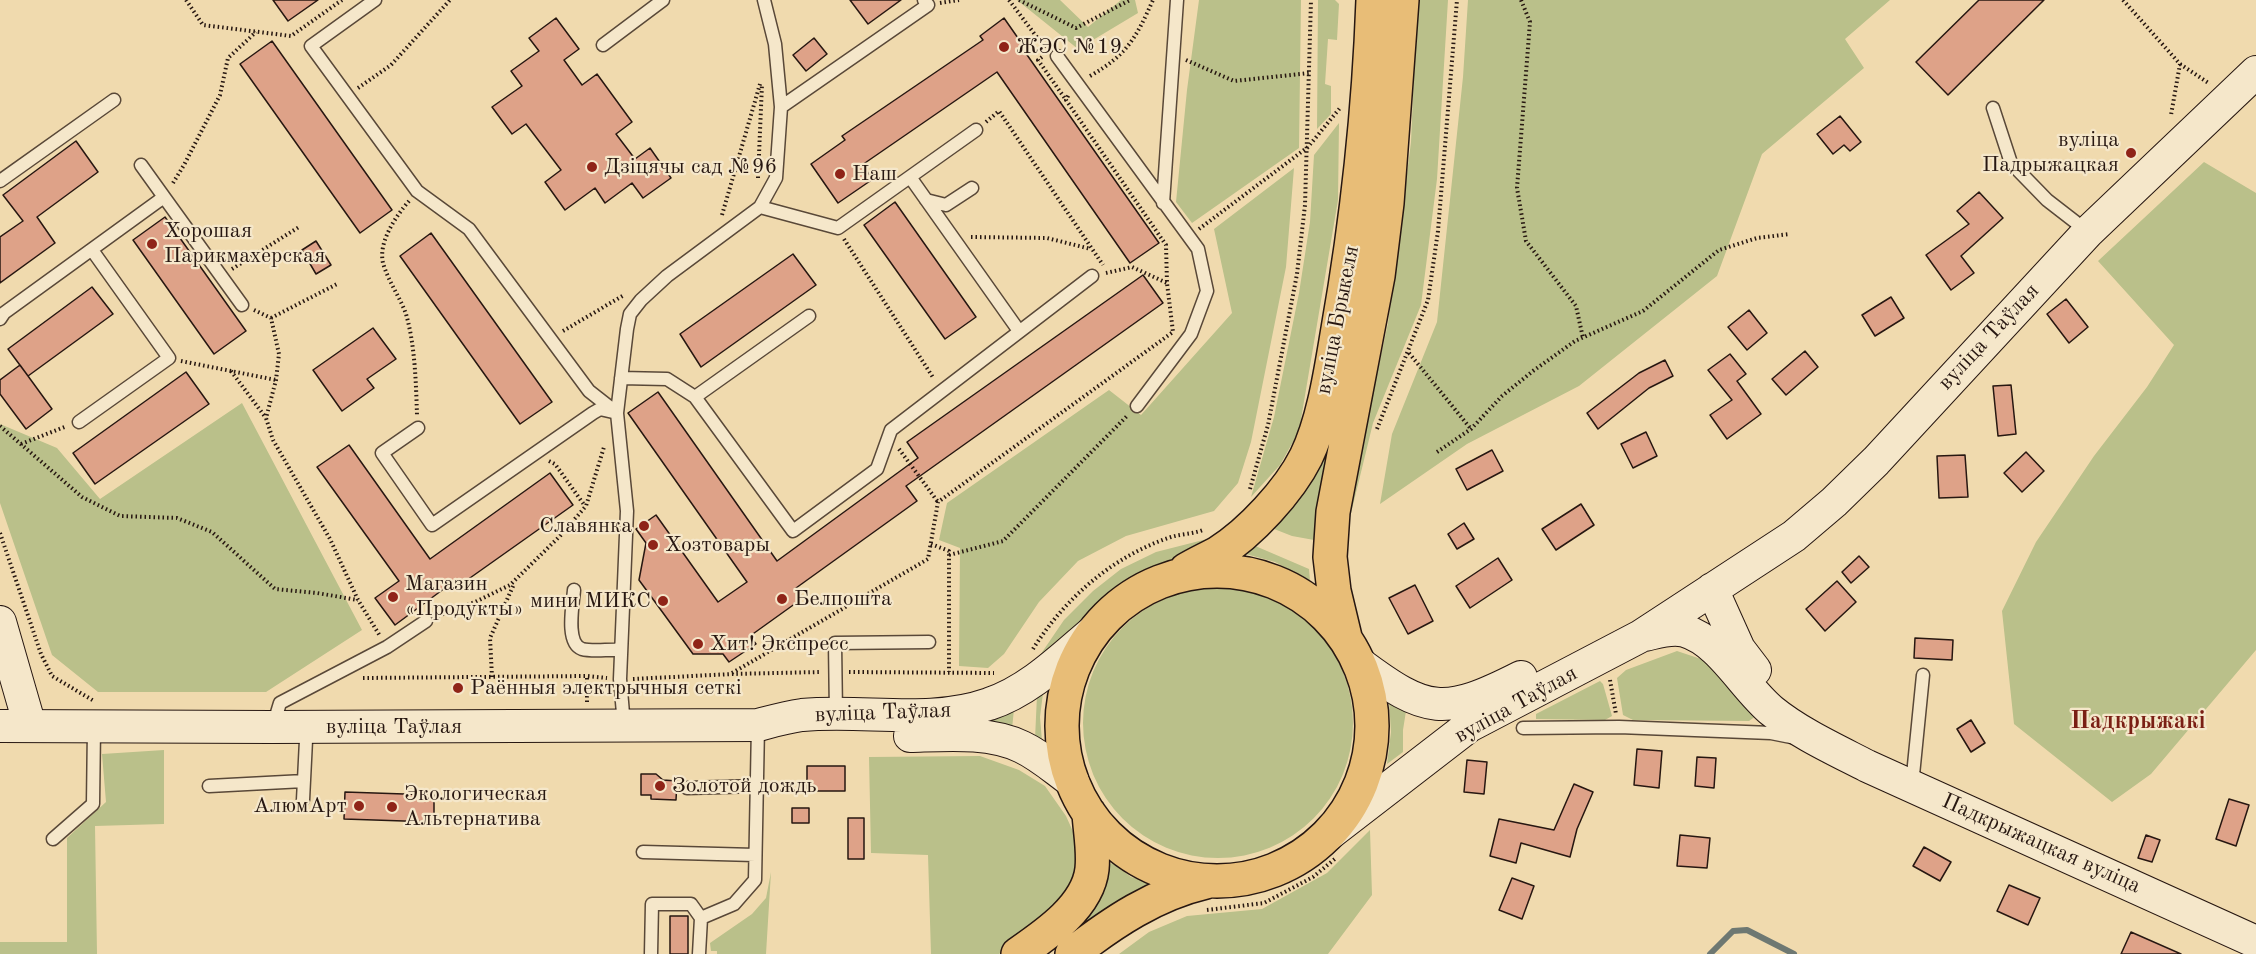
<!DOCTYPE html>
<html>
<head>
<meta charset="utf-8">
<style>
  body { margin:0 }
  canvas { display:block; background:#f0daae }
</style>
</head>
<body>
<canvas width="2256" height="954"></canvas>
<script>
const c = document.querySelector('canvas').getContext('2d');
c.lineJoin = 'round';
function fill(path, color) { c.fillStyle = color; c.fill(path, 'evenodd'); }
function strokePath(path, color, width, dash) { c.strokeStyle = color; c.lineWidth = width; c.lineCap = dash ? 'butt' : 'round'; c.setLineDash(dash || []); c.stroke(path); }
function drawText(font, color, halo, rows, align = 'center') {
  c.font = font + ' "Old Standard TT",serif'; c.lineWidth = 4.5; c.setLineDash([]); c.textBaseline = 'middle'; c.strokeStyle = halo; c.fillStyle = color; for (const [text, x, y, turn = 0] of rows) {
    c.save(); c.translate(x, y); c.rotate((+turn || 0) * Math.PI / 180); c.textAlign = isNaN(turn) ? turn : align; if (halo) c.strokeText(text, 0, 0); c.fillText(text, 0, 0); c.restore();
  }
}
const green = new Path2D(`
  M1017,0H1060L1088,27L1121,0H1135L1138,13L1078,49Z
  M1199,0H1301L1299,148L1192,223L1176,202L1187,90Z
  M1318,0H1335L1339,4L1337,40L1328,39L1325,84L1331,86V114L1317,129Z
  M1417,0H1448L1437,179L1421,305L1373,423L1344,542V526L1388,323L1411,142Z
  M1468,0H1890L1845,39L1864,68L1762,154L1717,276L1579,386L1467,444L1380,504L1392,434L1437,322L1463,77Z
  M1339,123L1338,200L1299,431L1280,465L1251,497L1274,417L1299,293L1310,222L1314,155Z
  M2204,162L2256,193V650L2151,774L2112,802L2014,724L2002,611L2036,542L2094,456L2147,387L2174,345L2098,261Z
  M1294,168L1286,267L1251,442L1238,483L1214,511L1126,536L1078,561L1039,602L1004,654L988,668L959,666L960,548L939,540L947,503L1109,390L1141,415L1232,313L1214,229Z
  M242,403L362,630L266,692H98L52,655L0,503V424L57,448L100,499Z
  M1326,449H1333L1314,540L1292,536L1269,527Z
  M1215,537V546L1166,565L1122,585L1093,610L1061,643L1032,667L1064,620L1093,591L1121,569L1156,552Z
  M1253,545L1309,569L1310,581L1275,562L1242,553Z
  M1083 723a135 135 0 1 1 270 0a135 135 0 1 1-270 0Z
  M1677,651L1707,661L1756,716L1749,721L1633,720L1623,715L1617,678L1626,670Z
  M1600,681L1603,684L1612,716L1605,720L1536,719V714Z
  M1043,693L1040,717L1042,741L1035,739L1037,695Z
  M1389,701L1406,711L1403,730V752L1387,764L1391,732Z
  M1014,709L1012,729L975,724Z
  M164,750V824L95,826L97,954H0V942H67V838L106,802L102,754Z
  M980,756L1019,770L1045,786L1066,816L1079,845L1078,878L1059,907L1023,938L999,954H931L928,855L871,853L869,757Z
  M1370,830L1372,895L1328,954H1119L1149,932L1187,916L1262,909L1327,873Z
  M1113,863L1131,877L1148,882V886C1120,900 1096,916 1072,936L1070,933L1109,864Z
  M771,872L766,954H717V951H711L710,943L752,914L766,898Z`);
const stream = new Path2D(`
  M1710,954L1733,931L1747,930L1794,954`);
const building = new Path2D(`
  M273,0H318L288,21Z
  M850,0H901L868,24Z
  M1979,0H2044L1948,95L1916,62Z
  M556,18L579,49L564,60L582,85L597,74L632,122L616,134L635,159L650,148L671,178L643,198L632,183L605,203L595,188L565,210L545,182L561,170L526,124L512,134L492,107L522,86L511,71L539,51L529,38Z
  M1004,18L1027,51L1025,52L1159,243L1130,263L997,72L862,165L873,179L838,203L811,164L845,140L842,136L983,40L980,36Z
  M814,38L827,54L806,71L793,55Z
  M272,41L392,210L360,233L240,64Z
  M1840,116L1861,142L1850,151L1844,145L1833,154L1817,134Z
  M76,141L98,172L37,217L55,243L0,283V237L23,221L3,195Z
  M1979,192L2003,218L1961,256L1974,273L1951,290L1926,255L1969,224L1957,211Z
  M895,202L976,317L945,339L864,225Z
  M165,217L246,331L214,354L133,240Z
  M431,233L552,402L520,424L400,256Z
  M316,241L331,265L316,274L302,250Z
  M793,254L816,285L701,367L680,334Z
  M1143,275L1163,303L906,486L917,501L796,588L803,598L750,636L756,644L729,662L723,654H693L639,580L646,543L636,529L656,515L718,602L747,582L628,413L658,392L777,561L918,458L907,442Z
  M92,287L113,314L28,376L8,349Z
  M1891,297L1904,318L1875,336L1862,315Z
  M2066,299L2088,327L2069,343L2047,314Z
  M1749,310L1767,333L1747,350L1728,327Z
  M373,328L396,359L367,379L374,388L342,411L313,370Z
  M1805,351L1818,367L1786,395L1772,379Z
  M1730,354L1746,374L1737,381L1761,414L1727,439L1710,415L1732,400L1708,370Z
  M1665,360L1673,376L1649,388L1598,429L1587,413L1639,373Z
  M20,365L52,409L26,429L0,394V380Z
  M186,372L209,404L95,484L73,453Z
  M2011,385L2016,434L1998,436L1993,386Z
  M1646,432L1657,456L1633,468L1621,444Z
  M349,445L430,559L550,473L573,505L453,590L449,585L395,625L375,598L399,581L317,467Z
  M1492,450L1503,471L1467,490L1456,469Z
  M2026,452L2044,471L2022,492L2004,473Z
  M1965,455L1968,497L1939,498L1937,456Z
  M1581,504L1594,525L1556,550L1542,529Z
  M1464,523L1474,539L1457,549L1448,534Z
  M1859,556L1869,567L1851,583L1842,572Z
  M1498,558L1512,580L1470,608L1456,586Z
  M1837,581L1856,602L1825,631L1806,609Z
  M1415,585L1433,621L1408,634L1389,598Z
  M1915,638L1953,640L1952,660L1914,658Z
  M1971,720L1985,743L1971,752L1957,729Z
  M1637,749L1662,751L1659,788L1634,785Z
  M1697,757L1716,758L1714,788L1695,786Z
  M1467,760L1487,762L1484,794L1464,792Z
  M807,766H845V791H807Z
  M641,774H656L663,780L677,781L676,800L651,799V795H641Z
  M1574,784L1593,792L1577,829L1570,857L1521,843L1516,863L1490,856L1499,819L1554,830Z
  M345,792L434,795V822L344,819Z
  M2229,799L2249,805L2236,846L2216,839Z
  M792,808H809V823H792Z
  M848,818H864V859H848Z
  M1680,835L1710,838L1707,868L1677,866Z
  M2146,835L2160,840L2152,862L2138,858Z
  M1924,847L1951,862L1940,881L1913,866Z
  M1512,878L1534,886L1522,919L1499,910Z
  M2009,885L2040,898L2028,925L1997,911Z
  M670,916H688V954H670Z
  M2131,932L2181,954H2121Z`);
const path = new Path2D(`
  M186,0L203,25L291,36L342,0
  M1009,0L1045,48
  M1019,0L1076,28L1130,0
  M1521,0L1530,22L1517,188L1526,241L1576,306L1583,338
  M2123,0L2180,64L2171,115
  M940,3L959,0
  M1042,57L1038,60L1066,100
  M1186,60L1234,81L1310,73
  M2180,64L2210,84
  M1090,76C1127,55 1136,38 1153,0
  M358,88L391,65L450,0
  M986,122L999,111L1103,265
  M758,178L762,84
  M173,183L184,165L220,95L228,58L256,32
  M409,201C396,216 378,242 383,263C388,281 400,297 406,314C415,345 416,383 417,415
  M722,215L760,84
  M1199,229L1308,147L1340,108
  M971,237L1047,238L1091,249
  M844,239L934,379
  M232,269L299,227
  M1106,273L1132,267L1167,283
  M254,310L271,318L279,354L276,380L266,418L273,440L330,539L358,600L380,636
  M271,318L339,283
  M563,331L624,295
  M1409,353L1471,429
  M181,361L276,380
  M231,371L266,418
  M0,426L82,497L120,516L177,518L212,532L275,589L317,593L358,600
  M1377,429L1428,300L1438,231L1457,0
  M21,444L67,426
  M899,449L938,502
  M1437,452L1471,429L1502,396L1533,371L1575,341L1643,311L1719,250L1757,238L1790,234
  M549,461L555,464L585,506
  M1250,489L1268,425L1297,274L1305,205L1311,0
  M0,533L41,654L52,676L94,701
  M931,544L949,551V672
  M949,555L1003,541L1128,415
  M438,616L475,602L510,585L560,536L586,506L604,447
  M1033,649C1065,598 1113,556 1171,537C1181,534 1192,534 1203,530
  M849,672L994,673
  M732,673L928,559L938,502L1173,332L1167,283L1166,245L1066,100L1069,94
  M492,677L490,638L514,584
  M363,678L587,676L607,678
  M633,679L732,674L820,672
  M1610,680L1616,714
  M587,702V676
  M1207,910L1264,903L1313,877L1336,858`);
const lane = new Path2D(`
  M375,0L311,46L417,191L469,229L589,391L617,413
  M603,45L663,0
  M1057,56L1198,249L1207,291L1191,334L1137,406
  M781,107L928,5L924,0
  M1993,108L2011,163L2047,200L2087,231
  M141,165L164,197
  M910,177L1019,331
  M0,181L114,100
  M926,200L946,205L972,188
  M1163,203L1177,0
  M760,207L838,228L976,130
  M0,319L4,313L164,197L242,305
  M621,378L667,379L695,397L793,531L877,469L891,430L1092,276
  M695,397L809,316
  M79,422L169,358L92,250
  M418,428L382,453L432,525L593,413L600,409L613,412
  M574,590C573,604 565,643 582,649C593,652 609,649 621,650
  M836,714L835,643L929,642
  M624,725L620,679L627,511L617,413L627,329L630,314L641,300L667,276L760,207L776,178L781,107L775,44L764,0
  M273,726L280,703L387,647L426,621
  M1523,728L1619,727L1771,733L1791,737
  M1912,785L1923,675
  M209,786L304,781
  M687,788L757,786
  M303,800L306,740L305,728
  M53,839L93,804L94,728
  M643,852L755,855
  M701,918L734,904L755,880L758,726
  M651,954L652,904H691L701,918L699,954`);
const secondary = new Path2D(`
  M1712,589L1739,649L1755,670
  M0,622L30,726
  M1645,635C1658,632 1672,627 1685,631C1720,641 1744,688 1772,711C1799,733 1836,750 1867,766L2256,942
  M1359,663C1427,714 1444,716 1521,677
  M0,726L272,727L758,725C773,721 787,717 802,715C864,709 929,725 989,704C1029,691 1062,658 1094,631
  M910,736C946,735 989,731 1022,747C1041,756 1056,770 1073,782
  M1329,834L1469,726L1641,636L1794,536L1834,502L1876,461L2088,232L2256,72`);
const primary = new Path2D(`
  M1186,570C1196,564 1207,559 1218,553C1250,533 1289,491 1306,457C1324,420 1331,370 1338,329C1357,221 1369,110 1373,0
  M1062 726a155 155 0 1 1 310 0a155 155 0 1 1-310 0Z
  M1345,637L1334,591L1330,557L1333,512L1378,276L1387,203L1402,0
  M1018,954C1047,934 1088,906 1092,869C1094,850 1090,831 1089,813
  M1072,954C1113,922 1155,894 1206,882`);
const markers = [
  [1004,47,6,"#8f2418"],
  [2131,153,6,"#8f2418"],
  [592,167,6,"#8f2418"],
  [840,174,6,"#8f2418"],
  [152,244,6,"#8f2418"],
  [644,526,6,"#8f2418"],
  [653,545,6,"#8f2418"],
  [393,597,6,"#8f2418"],
  [782,599,6,"#8f2418"],
  [663,601,6,"#8f2418"],
  [698,644,6,"#8f2418"],
  [458,688,6,"#8f2418"],
  [660,786,6,"#8f2418"],
  [359,806,6,"#8f2418"],
  [392,807,6,"#8f2418"]
];
const poiNames = [
  ["ЖЭС №19",1016,47],
  ["вуліца",2119,140,"right"],
  ["Падрыжацкая",2119,165,"right"],
  ["Дзіцячы сад №96",604,167],
  ["Наш",852,174],
  ["Хорошая",164,231],
  ["Парикмахерская",164,256],
  ["Славянка",632,526,"right"],
  ["Хозтовары",665,545],
  ["Магазин",405,584],
  ["«Продукты»",405,609],
  ["Белпошта",794,599],
  ["мини МИКС",651,601,"right"],
  ["Хит! Экспресс",710,644],
  ["Раённыя электрычныя сеткі",470,688],
  ["Золотой дождь",672,786],
  ["Экологическая",404,794],
  ["Альтернатива",404,819],
  ["АлюмАрт",347,806,"right"]
];
const streetNames = [
  ["вуліца Брыкеля",1338,320,-79],
  ["вуліца Таўлая",1989,337,-47],
  ["вуліца Таўлая",1516,705,-29],
  ["вуліца Таўлая",883,713,-2],
  ["вуліца Таўлая",394,727],
  ["Падкрыжацкая вуліца",2041,844,24]
];
const neighbourhoodNames = [
  ["Падкрыжакі",2138,722]
];
fill(green, '#bac08a');
strokePath(stream, '#6e7872', 6);
fill(building, '#dea288');
strokePath(building, '#271711', 1.5);
strokePath(lane, '#594838', 15);
strokePath(secondary, '#271711', 34);
strokePath(primary, '#271711', 36);
strokePath(path, '#271711', 4, [1.5, 3]);
strokePath(lane, '#f5e7ca', 12);
strokePath(secondary, '#f5e7ca', 32);
strokePath(primary, '#e8bd77', 33);
for (const [x, y, r, color] of markers) { const dot = new Path2D(); dot.arc(x, y, r, 0, 2 * Math.PI); c.fillStyle = color; c.fill(dot); strokePath(dot, '#f5e7ca', 2); }
drawText('22px', '#271711', '#f5e7ca', poiNames, 'left');
drawText('22px', '#271711', '#f5e7ca', streetNames);
drawText('bold 24px', '#7a1f14', '#f5e7ca', neighbourhoodNames);
</script>
</body>
</html>
